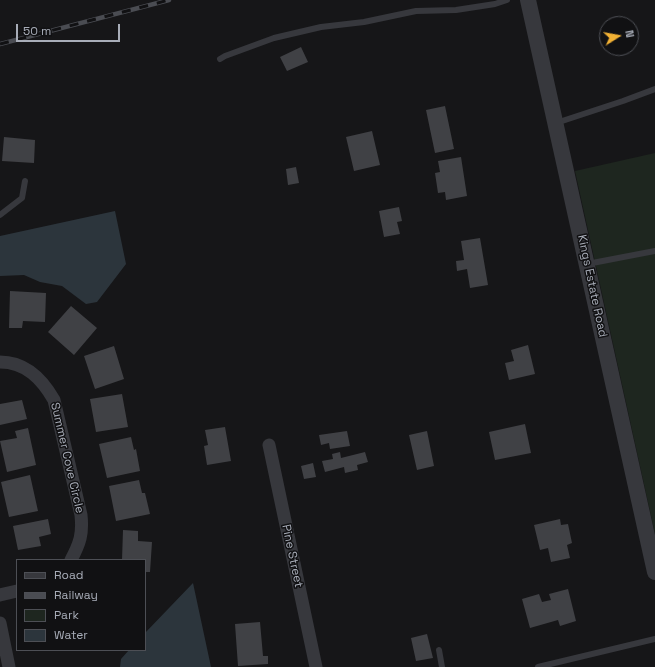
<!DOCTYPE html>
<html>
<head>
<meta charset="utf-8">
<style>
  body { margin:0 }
  #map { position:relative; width:655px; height:667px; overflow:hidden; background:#161618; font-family:"Space Grotesk",sans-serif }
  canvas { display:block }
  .legend { position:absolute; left:16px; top:559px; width:130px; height:92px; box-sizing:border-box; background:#111113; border:1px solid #4d4f55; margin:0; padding:5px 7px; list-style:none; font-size:12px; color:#a8adb8 }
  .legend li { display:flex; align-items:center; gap:8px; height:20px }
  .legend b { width:20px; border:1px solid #4d4f55 }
  .north { position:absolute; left:599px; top:16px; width:40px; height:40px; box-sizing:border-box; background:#111113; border:1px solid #4d4f55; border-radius:50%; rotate:79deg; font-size:11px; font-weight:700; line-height:16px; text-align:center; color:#a8adb8 }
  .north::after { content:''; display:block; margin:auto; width:14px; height:18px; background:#f2b134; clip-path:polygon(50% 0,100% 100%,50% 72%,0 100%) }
  .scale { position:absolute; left:16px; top:24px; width:104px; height:18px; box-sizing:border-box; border:2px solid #a8adb8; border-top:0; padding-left:5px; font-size:12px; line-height:14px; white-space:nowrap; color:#a8adb8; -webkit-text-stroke:3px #111113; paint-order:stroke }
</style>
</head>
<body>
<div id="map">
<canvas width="655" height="667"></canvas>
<ul class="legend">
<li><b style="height:5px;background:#37383d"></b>Road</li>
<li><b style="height:5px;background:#4a4c52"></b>Railway</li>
<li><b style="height:11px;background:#1e261f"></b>Park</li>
<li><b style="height:11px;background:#2c353c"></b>Water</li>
</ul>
<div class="north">N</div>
<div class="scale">50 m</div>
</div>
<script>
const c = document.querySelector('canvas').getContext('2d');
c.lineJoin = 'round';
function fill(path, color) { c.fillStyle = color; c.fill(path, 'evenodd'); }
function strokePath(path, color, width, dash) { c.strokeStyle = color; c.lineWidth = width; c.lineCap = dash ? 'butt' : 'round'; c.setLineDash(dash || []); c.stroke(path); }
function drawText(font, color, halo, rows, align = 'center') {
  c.font = font + ' "Space Grotesk",sans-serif'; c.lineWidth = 3; c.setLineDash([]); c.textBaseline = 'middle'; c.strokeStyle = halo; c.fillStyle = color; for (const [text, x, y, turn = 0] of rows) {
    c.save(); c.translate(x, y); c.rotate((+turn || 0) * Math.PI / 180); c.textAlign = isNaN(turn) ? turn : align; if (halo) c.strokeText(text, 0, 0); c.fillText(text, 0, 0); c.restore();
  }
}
const green = new Path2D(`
  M655,153V534L575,171Z`);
const water = new Path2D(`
  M115,211L126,264L97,302L86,304L62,286L40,282L24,275L0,276V236Z
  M193,583L211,667H120L121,659L129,650H145V633Z`);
const building = new Path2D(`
  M301,47L308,62L287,71L280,57Z
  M445,106L454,149L435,153L426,110Z
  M372,131L380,165L354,171L346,137Z
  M4,137L35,140L34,163L2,161Z
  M461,157L467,196L446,200L445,192L438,193L435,173L440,172L438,161Z
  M296,167L299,183L288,185L286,169Z
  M399,207L402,221L397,222L400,234L384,237L379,211Z
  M480,238L488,285L470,288L467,269L457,271L456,261L464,260L461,241Z
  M10,291L46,293L45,322L23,321L22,328H9Z
  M71,306L97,328L74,355L48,332Z
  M528,345L535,374L509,380L505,363L514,361L511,350Z
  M114,346L124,379L95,389L84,356Z
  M122,394L128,427L96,432L90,399Z
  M22,400L27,419L0,425V404Z
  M525,424L531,453L495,460L489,432Z
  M225,427L231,461L207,465L204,446L208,445L205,430Z
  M28,428L36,465L7,472L0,441L17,438L15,431Z
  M347,431L350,446L330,449L329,443L321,445L319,435Z
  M427,431L434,466L417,470L409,435Z
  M131,437L134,450L136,449L140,471L107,478L99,444Z
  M340,452L341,458L365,452L368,462L357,465L358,470L345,473L344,467L325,472L322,461L333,459L332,454Z
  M313,463L316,477L304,479L301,466Z
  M30,475L38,511L9,517L1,482Z
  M139,480L142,493H145L150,514L116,521L109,486Z
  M48,519L51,534L39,537L41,546L18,550L13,526Z
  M560,519L561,525L568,524L572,543L567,545L570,558L551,562L548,548L540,550L534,525Z
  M123,530L138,531V541L152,542L150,572H145V560H122Z
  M568,589L576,621L560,626L558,620L530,628L522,599L539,594L542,602L551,600L549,594Z
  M260,622L263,656H268V664L238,666L235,624Z
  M427,634L433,658L416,661L411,638Z`);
const service = new Path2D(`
  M220,59L225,56L274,38L321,27L364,22L416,11L456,10L495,4L507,0
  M556,123L623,101L655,89
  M0,215L22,198L25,181
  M587,264L655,251
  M439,650L442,667
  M538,667L655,639`);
const minor = new Path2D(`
  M0,362C26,362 42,379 54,400L81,515C83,534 80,543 71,560
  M269,445L316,667
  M0,595L17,591
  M0,623L9,667`);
const tertiary = new Path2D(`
  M528,0L655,572`);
const rail = new Path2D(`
  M0,44L169,0`);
const streetNames = [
  ["Kings Estate Road",592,286,78],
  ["Summer Cove Circle",67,458,77],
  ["Pine Street",292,556,78]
];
fill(green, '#1e261f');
fill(water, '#2c353c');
fill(building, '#404145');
strokePath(service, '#37383d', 6);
strokePath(minor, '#37383d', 13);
strokePath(tertiary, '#37383d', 16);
strokePath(rail, '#4a4c52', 4.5);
strokePath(rail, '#111113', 3, [9]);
drawText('12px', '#a8adb8', '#111113', streetNames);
</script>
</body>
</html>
